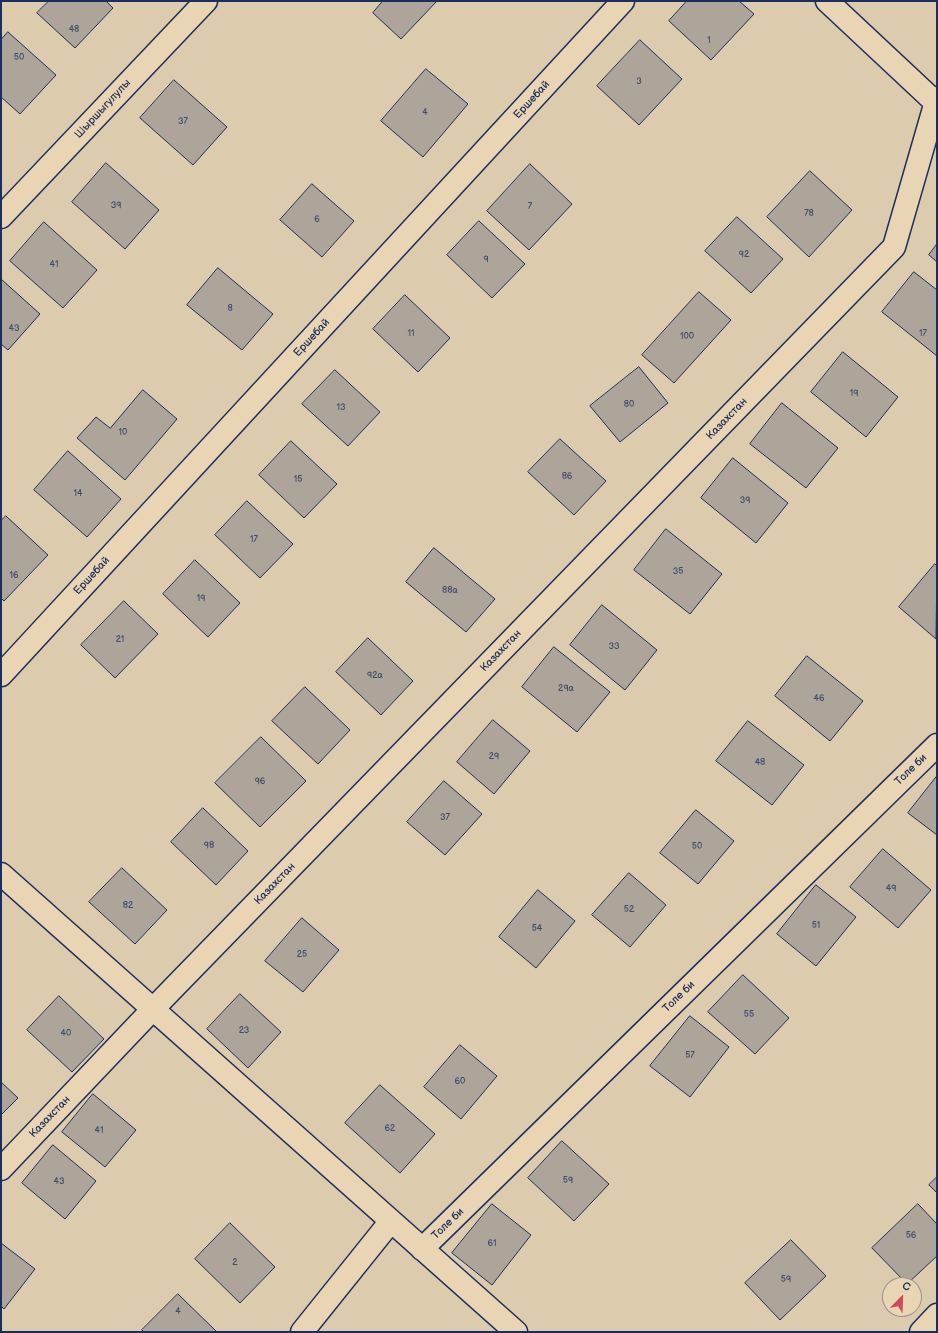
<!DOCTYPE html>
<html>
<head>
<meta charset="utf-8">
<style>
  body { margin:0 }
  #map { position:relative; width:938px; height:1333px; overflow:hidden; background:#ddcbae; font-family:"Balsamiq Sans",sans-serif }
  canvas { display:block }
  .frame { position:absolute; inset:0; border:2px solid #1b2f5e; pointer-events:none }
  .north { position:absolute; left:882px; top:1277px; width:40px; height:40px; box-sizing:border-box; background:#e9d5b3; border:1px solid #979391; border-radius:50%; rotate:23deg; font-size:11px; font-weight:700; line-height:16px; text-align:center; color:#1b2f5e }
  .north::after { content:''; display:block; margin:auto; width:14px; height:18px; background:#d1495b; clip-path:polygon(50% 0,100% 100%,50% 72%,0 100%) }
</style>
</head>
<body>
<div id="map">
<canvas width="938" height="1333"></canvas>
<div class="frame"></div>
<div class="north">С</div>
</div>
<script>
const c = document.querySelector('canvas').getContext('2d');
c.lineJoin = 'round';
function fill(path, color) { c.fillStyle = color; c.fill(path, 'evenodd'); }
function strokePath(path, color, width, dash) { c.strokeStyle = color; c.lineWidth = width; c.lineCap = dash ? 'butt' : 'round'; c.setLineDash(dash || []); c.stroke(path); }
function drawText(font, color, halo, rows, align = 'center') {
  c.font = font + ' "Balsamiq Sans",sans-serif'; c.lineWidth = 3.5; c.setLineDash([]); c.textBaseline = 'middle'; c.strokeStyle = halo; c.fillStyle = color; for (const [text, x, y, turn = 0] of rows) {
    c.save(); c.translate(x, y); c.rotate((+turn || 0) * Math.PI / 180); c.textAlign = isNaN(turn) ? turn : align; if (halo) c.strokeText(text, 0, 0); c.fillText(text, 0, 0); c.restore();
  }
}
const building = new Path2D(`
  M49,1H106L113,8L75,48L37,13Z
  M383,1H437L401,39L373,13Z
  M687,1H739L754,14L711,60L669,21Z
  M8,32L56,75L20,114L1,97V40Z
  M640,40L682,79L639,125L597,86Z
  M426,69L468,104L423,157L381,121Z
  M174,80L227,127L193,165L140,118Z
  M106,163L159,210L125,249L72,202Z
  M530,164L572,204L529,250L487,211Z
  M810,171L852,210L809,257L767,217Z
  M312,184L354,221L322,257L280,220Z
  M737,217L783,259L751,293L705,251Z
  M479,221L525,264L492,298L447,255Z
  M44,222L97,270L63,308L10,261Z
  M937,244V262L929,255Z
  M218,268L273,314L242,350L187,305Z
  M914,272L937,290V356L882,312Z
  M1,279L40,314L8,350L1,344Z
  M699,292L731,320L674,383L642,355Z
  M405,295L450,338L418,372L373,329Z
  M843,352L898,397L866,437L811,392Z
  M639,367L668,403L620,442L590,406Z
  M335,370L380,412L348,446L302,404Z
  M143,390L177,419L125,480L77,438L96,417L110,428Z
  M782,403L838,448L806,488L750,444Z
  M560,439L606,481L574,515L528,472Z
  M291,441L337,484L304,518L259,475Z
  M68,451L121,499L87,537L34,490Z
  M733,458L788,503L756,543L701,498Z
  M247,501L293,544L260,578L215,535Z
  M6,516L48,555L4,601L1,598V521Z
  M666,529L722,574L690,614L634,570Z
  M434,548L495,599L466,632L406,582Z
  M195,560L240,603L208,637L163,594Z
  M935,564L937,566L936,639L899,607Z
  M124,601L158,634L115,678L81,645Z
  M602,605L657,650L625,690L570,645Z
  M368,638L413,681L381,715L336,672Z
  M554,647L610,692L577,732L522,687Z
  M807,656L863,701L830,741L775,696Z
  M305,687L350,730L318,764L272,721Z
  M493,720L530,751L494,794L457,762Z
  M748,721L804,765L772,805L716,761Z
  M261,737L306,781L260,827L215,783Z
  M937,776V835L908,813Z
  M444,781L482,814L445,855L407,822Z
  M203,808L248,851L216,885L171,842Z
  M696,810L734,841L698,884L660,853Z
  M883,849L931,890L898,928L850,887Z
  M122,868L167,910L135,944L89,902Z
  M629,873L666,905L630,947L592,915Z
  M816,885L856,917L816,966L777,934Z
  M538,890L575,921L536,968L499,937Z
  M302,918L339,950L303,992L265,961Z
  M743,975L789,1018L755,1054L708,1012Z
  M240,994L281,1032L248,1068L207,1029Z
  M59,996L104,1039L72,1072L27,1030Z
  M690,1016L729,1047L690,1097L650,1066Z
  M460,1045L497,1076L461,1119L424,1087Z
  M1,1082L18,1098L1,1115Z
  M380,1085L435,1134L400,1173L345,1123Z
  M93,1094L136,1130L105,1167L62,1132Z
  M562,1141L609,1184L574,1221L528,1178Z
  M53,1145L96,1181L65,1219L22,1183Z
  M937,1177V1193L929,1185Z
  M492,1204L531,1235L492,1285L452,1253Z
  M918,1204L937,1224V1256L907,1284L872,1248Z
  M230,1223L275,1267L240,1303L195,1259Z
  M791,1240L826,1276L780,1320L745,1283Z
  M1,1243L35,1269L4,1309L1,1306Z
  M178,1294L217,1332H144L142,1330Z`);
const minor = new Path2D(`
  M827,1L937,104
  M1,217L206,1
  M1,675L623,1
  M1,874L516,1332
  M1,1169L153,1009L894,247L937,98
  M422,1249L937,745
  M302,1332L391,1221
  M921,1332L937,1315`);
const numberNames = [
  ["48",74,30],
  ["1",709,41],
  ["50",19,58],
  ["3",639,82],
  ["4",425,113],
  ["37",183,122],
  ["39",116,206],
  ["7",530,207],
  ["78",809,214],
  ["6",317,220],
  ["92",744,255],
  ["9",486,260],
  ["41",54,265],
  ["8",230,309],
  ["43",14,329],
  ["11",411,334],
  ["17",923,334],
  ["100",687,337],
  ["19",854,394],
  ["80",629,405],
  ["13",341,408],
  ["10",123,433],
  ["86",567,477],
  ["15",298,480],
  ["14",78,494],
  ["39",745,501],
  ["17",254,540],
  ["35",678,572],
  ["16",14,576],
  ["88а",450,591],
  ["19",201,599],
  ["21",120,640],
  ["33",614,647],
  ["92а",375,676],
  ["29а",566,689],
  ["46",819,699],
  ["29",494,757],
  ["48",760,763],
  ["96",260,782],
  ["37",445,818],
  ["98",209,846],
  ["50",697,847],
  ["49",891,889],
  ["82",128,906],
  ["52",629,910],
  ["51",816,926],
  ["54",537,929],
  ["25",302,955],
  ["55",749,1015],
  ["23",244,1031],
  ["40",66,1034],
  ["57",690,1056],
  ["60",460,1082],
  ["62",390,1129],
  ["41",99,1131],
  ["59",568,1181],
  ["43",59,1182],
  ["56",911,1236],
  ["61",492,1244],
  ["2",235,1263],
  ["59",786,1280],
  ["4",178,1312]
];
const streetNames = [
  ["Ершебай",532,100,-47],
  ["Шыршыгулулы",103,109,-47],
  ["Ершебай",312,338,-47],
  ["Казахстан",727,419,-46],
  ["Ершебай",92,576,-47],
  ["Казахстан",501,651,-46],
  ["Толе би",911,770,-44],
  ["Казахстан",275,884,-46],
  ["Толе би",679,997,-44],
  ["Казахстан",50,1117,-46],
  ["Толе би",448,1224,-44]
];
fill(building, '#ada49a');
strokePath(building, '#1b2f5e', 1);
strokePath(minor, '#1b2f5e', 25);
strokePath(minor, '#e9d5b3', 22);
drawText('9px', '#404c6d', null, numberNames);
drawText('11px', '#1b2f5e', '#e9d5b3', streetNames);
</script>
</body>
</html>
